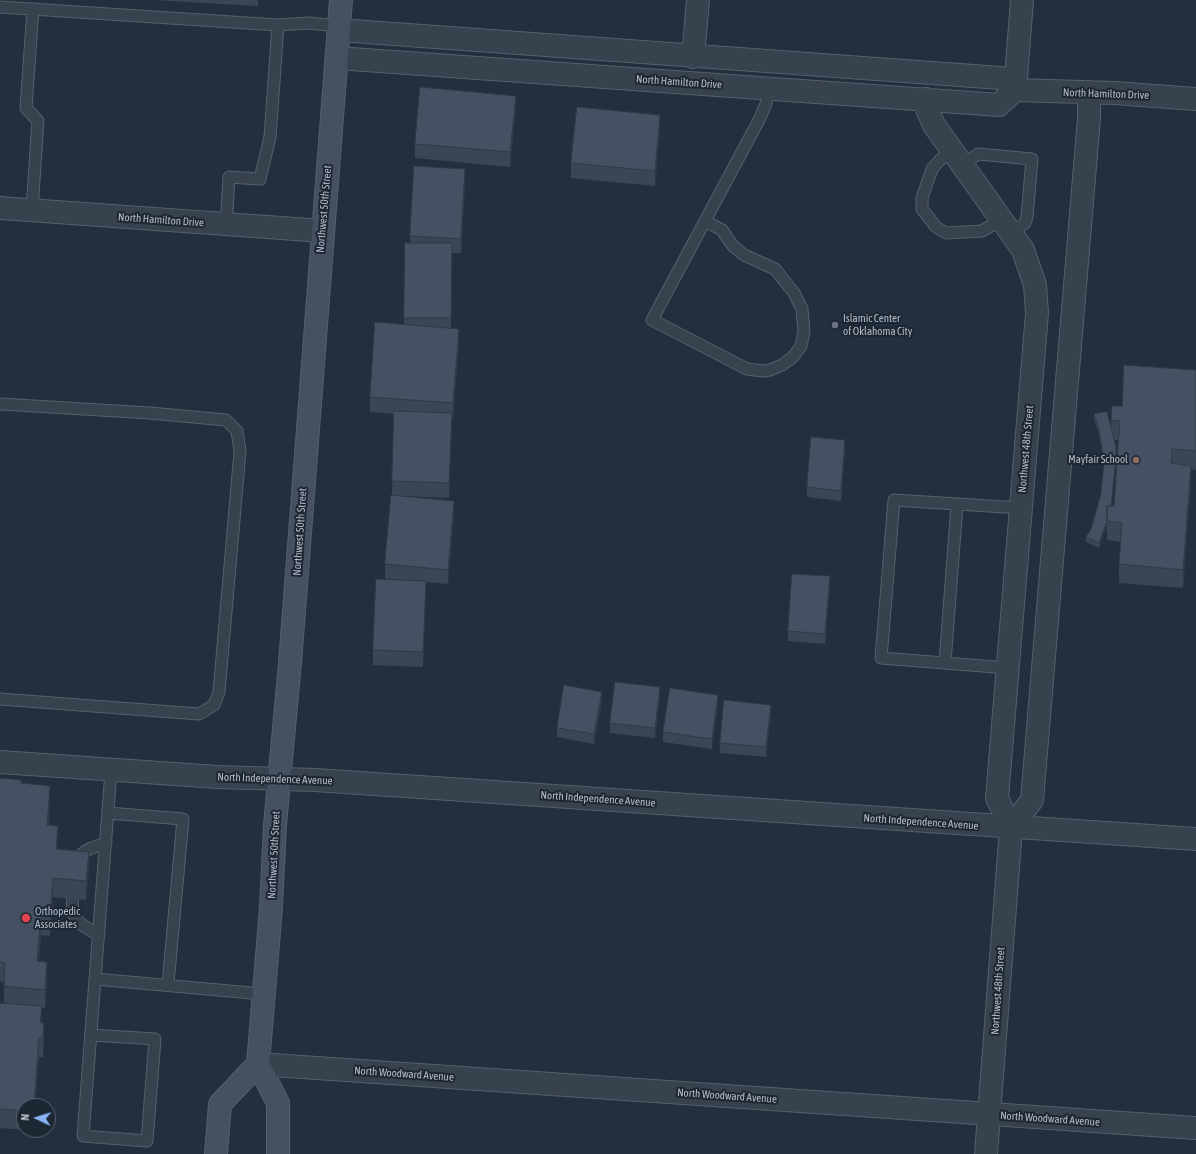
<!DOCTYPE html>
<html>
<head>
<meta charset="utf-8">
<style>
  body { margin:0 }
  #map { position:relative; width:1196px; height:1154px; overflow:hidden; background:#242f3e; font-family:"Asap Condensed",sans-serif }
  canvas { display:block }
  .north { position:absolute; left:16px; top:1098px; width:40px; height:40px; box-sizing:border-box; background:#1d2633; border:1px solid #59626f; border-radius:50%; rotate:274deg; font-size:11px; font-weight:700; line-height:16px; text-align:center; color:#b4bcc9 }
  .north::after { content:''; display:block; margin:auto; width:14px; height:18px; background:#8ab4f8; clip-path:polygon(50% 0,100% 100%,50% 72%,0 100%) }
</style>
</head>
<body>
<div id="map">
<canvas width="1196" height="1154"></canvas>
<div class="north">N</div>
</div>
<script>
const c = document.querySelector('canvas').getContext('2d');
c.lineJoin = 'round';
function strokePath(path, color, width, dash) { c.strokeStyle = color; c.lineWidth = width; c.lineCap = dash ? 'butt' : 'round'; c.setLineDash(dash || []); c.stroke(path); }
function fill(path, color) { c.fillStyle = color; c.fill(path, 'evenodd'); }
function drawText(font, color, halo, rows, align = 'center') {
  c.font = font + ' "Asap Condensed",sans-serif'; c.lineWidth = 4; c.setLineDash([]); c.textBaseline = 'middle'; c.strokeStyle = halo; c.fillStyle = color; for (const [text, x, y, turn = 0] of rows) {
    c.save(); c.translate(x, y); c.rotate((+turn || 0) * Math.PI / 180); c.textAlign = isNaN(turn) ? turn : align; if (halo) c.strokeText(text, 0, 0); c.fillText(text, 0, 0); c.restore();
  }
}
const service = new Path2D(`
  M0,7L278,25L308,23L339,26
  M952,151L940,160L932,169L922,198V209L936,227L946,233L982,231L1001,220
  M962,165L978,154L1032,159L1027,217L1025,223L1011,234
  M32,210L38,121L26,108L33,9
  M705,221L722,230L733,246L744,255L775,269L794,293L802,309L804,332L801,346L793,357L782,365L770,370L763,371L747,369L652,320L759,120L766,104L769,88
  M226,225L229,177L260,179L270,137L278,25
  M0,404L150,413L226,420L237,431L240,451L219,692L214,705L199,714L0,699
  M945,662L957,505
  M1008,668L881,658L894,500L1021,508
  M108,813L183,819L168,984
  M76,862C82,850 93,847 106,843
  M74,883C71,915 69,919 99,935
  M95,979L263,994
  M91,1035L155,1039L147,1141L83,1136L111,771`);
const minor = new Path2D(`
  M1015,90L1022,0
  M0,208L323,231
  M258,1064L1196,1128
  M986,1154L1011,828`);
const tertiary = new Path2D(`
  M339,30L1001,78L1015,90L1115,93L1196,99
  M693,57L698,0
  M337,58L999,105L1015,90
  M926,99V107L934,125L1023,250L1035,285L1037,313L997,798L1011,828L1032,800L1089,118V92
  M0,762L218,777L315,780L1196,839`);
const secondary = new Path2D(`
  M216,1154L220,1104L258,1064
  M278,1154V1103L258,1064L271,907L275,825L290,663L341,0`);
const wall = new Path2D(`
  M153,0H258V6Z
  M516,110L510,167L415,158V144Z
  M660,129L655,186L571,178V163Z
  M465,183L461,253H452L451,328L459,343L453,418H452L449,498L401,496L454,515L448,584L426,582L423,667L373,665V650L405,580L385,579V564L392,495L394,414L370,412V397L404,324L405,243H410V236Z
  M1196,370V470L1191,469V484L1183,588L1119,583V564L1121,542L1107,540V526L1099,548L1086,542V537L1091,529L1101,494L1104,465L1099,434L1094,419V414L1111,430V420L1122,406ZM1114,440H1118L1114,506H1111L1116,463Z
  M845,450L841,501L807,497V487Z
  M830,586L825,644L788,641V631Z
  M660,697L655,738L610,733V723Z
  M602,702L594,744L557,737V728Z
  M718,705L712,749L663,742V732Z
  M771,714L766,757L720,753V743Z
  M0,778L21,783L50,804L49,825L58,845L57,849L89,870L86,900L53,897L50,936L41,935L39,961L47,981L45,1008H42V1023L44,1042L43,1057H39L35,1106H24V1130L0,1128V1003H4V982L0,981Z`);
const shadedWall = new Path2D(`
  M516,96V110L510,167V152Z
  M660,115V129L655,186V171Z
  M465,169V183L461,253V239Z
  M459,329V343L453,418V403Z
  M452,413V427L449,498V483Z
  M845,440V450L841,501V491Z
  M1116,458V463L1110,517V512Z
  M1191,466V484L1183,588V570Z
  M454,501V515L448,584V570Z
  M1107,521V526L1099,548V543Z
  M830,576V586L825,644V634Z
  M426,581V596L423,667V652Z
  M660,687V697L655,738V728Z
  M602,692V702L594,744V734Z
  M718,695V705L712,749V739Z
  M771,705V714L766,757V747Z
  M50,786V804L47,843V825Z
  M58,826V845L56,867V849Z
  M89,852V870L86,900V881Z
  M53,878V897L50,936V917Z
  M41,916V935L37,980V961Z
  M47,962V981L45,1008V990Z
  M42,1006V1025L40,1023Z
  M44,1023V1042L43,1057V1038Z
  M39,1038V1057L35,1106H34Z`);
const building = new Path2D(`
  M420,87L516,96L510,152L415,144Z
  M577,107L660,115L655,171L571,163Z
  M414,166L465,169L461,239L410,236Z
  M405,243H452L451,318H404Z
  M375,322L459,329L453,403L370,397Z
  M1124,365L1196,370V451L1172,449L1171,463L1191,466L1183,570L1119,564L1122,523L1107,521V506H1114L1120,421L1111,420L1112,406H1122Z
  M394,411L452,413L449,483L392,481Z
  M1107,412L1116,447V458L1111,506H1107V521L1099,543L1086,537L1091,529L1101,494L1104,462L1099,429L1094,414Z
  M811,437L845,440L841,491L807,487Z
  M391,495L454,501L448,570L385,564Z
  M792,574L830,576L825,634L788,631Z
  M376,579L426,581L423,652L373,650Z
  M615,682L660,687L655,728L610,723Z
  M564,685L602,692L594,734L557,728Z
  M670,688L718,695L712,739L663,732Z
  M724,700L771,705L766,747L720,743Z
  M0,778L21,780V783L50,786L47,825L58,826L56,849L89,852L86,881L53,878L50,917L41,916L37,961L47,962L45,990L4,986L5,963L0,962Z
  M0,1003L42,1006L40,1023H44L43,1038H39L34,1106H24V1111L0,1109Z`);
const markers = [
  [835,325,4,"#6b7280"],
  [1136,460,4,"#8d6e63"],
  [26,918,5,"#e0444e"]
];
const streetNames = [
  ["North Hamilton Drive",679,82,4],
  ["North Hamilton Drive",1106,94,2],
  ["Northwest 50th Street",324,209,-85],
  ["North Hamilton Drive",161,220,4],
  ["Northwest 48th Street",1026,449,-85],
  ["Northwest 50th Street",300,532,-86],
  ["North Independence Avenue",275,779,2],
  ["North Independence Avenue",598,799,4],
  ["North Independence Avenue",921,822,4],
  ["Northwest 50th Street",274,855,-87],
  ["Northwest 48th Street",998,991,-86],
  ["North Woodward Avenue",404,1074,4],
  ["North Woodward Avenue",727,1096,4],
  ["North Woodward Avenue",1050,1119,4]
];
const poiNames = [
  ["Islamic Center",843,319],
  ["of Oklahoma City",843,332],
  ["Mayfair School",1128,460,"right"],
  ["Orthopedic",35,912],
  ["Associates",35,925]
];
strokePath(service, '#565f6c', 13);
strokePath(minor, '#565f6c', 24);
strokePath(tertiary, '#565f6c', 24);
strokePath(secondary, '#565f6c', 24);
strokePath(service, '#38414e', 11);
strokePath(minor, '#38414e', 22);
strokePath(tertiary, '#38414e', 22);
strokePath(secondary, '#465061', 22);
fill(wall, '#3b4654');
fill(shadedWall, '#303945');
fill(building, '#455162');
strokePath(building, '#303945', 1);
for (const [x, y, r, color] of markers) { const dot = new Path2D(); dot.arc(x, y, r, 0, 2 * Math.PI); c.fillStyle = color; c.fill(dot); strokePath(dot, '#1d2633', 1.5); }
drawText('11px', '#b4bcc9', '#1d2633', streetNames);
drawText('11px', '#b4bcc9', '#1d2633', poiNames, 'left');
</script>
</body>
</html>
